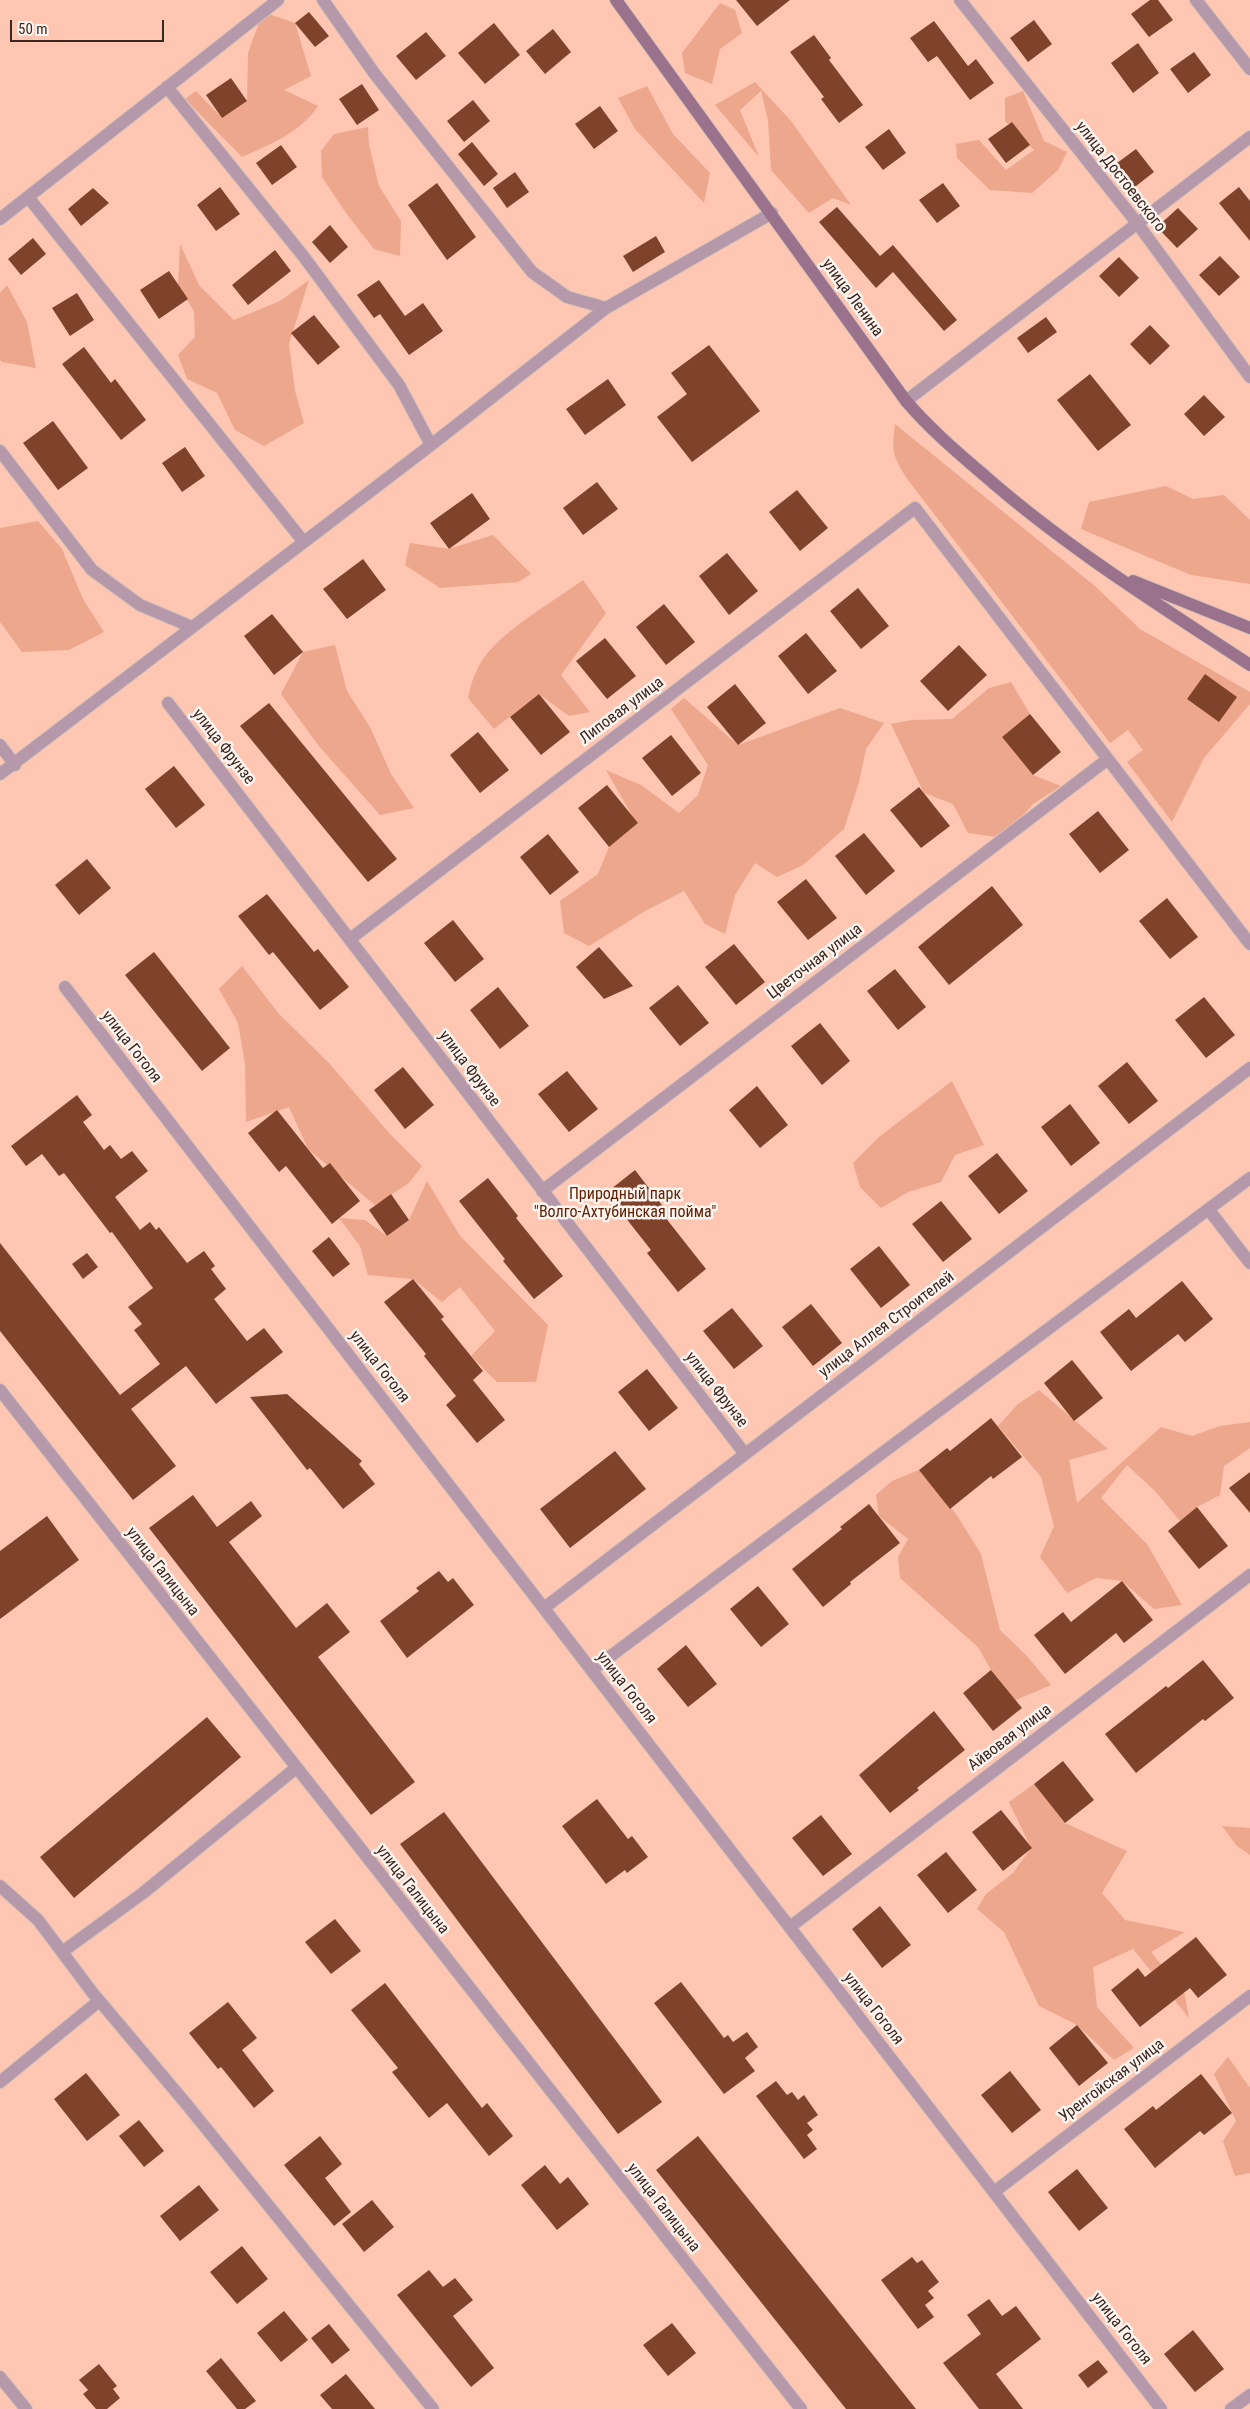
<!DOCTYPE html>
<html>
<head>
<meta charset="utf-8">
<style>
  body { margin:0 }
  #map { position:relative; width:1250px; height:2409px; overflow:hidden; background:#f9e4dc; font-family:"Roboto Condensed",sans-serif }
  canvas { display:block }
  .scale { position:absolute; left:10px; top:20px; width:154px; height:22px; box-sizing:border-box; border:2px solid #39261e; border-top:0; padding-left:6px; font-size:15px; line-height:18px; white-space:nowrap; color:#39261e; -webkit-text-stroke:4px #fef4f0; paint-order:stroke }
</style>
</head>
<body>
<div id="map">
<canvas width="1250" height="2409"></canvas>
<div class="scale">50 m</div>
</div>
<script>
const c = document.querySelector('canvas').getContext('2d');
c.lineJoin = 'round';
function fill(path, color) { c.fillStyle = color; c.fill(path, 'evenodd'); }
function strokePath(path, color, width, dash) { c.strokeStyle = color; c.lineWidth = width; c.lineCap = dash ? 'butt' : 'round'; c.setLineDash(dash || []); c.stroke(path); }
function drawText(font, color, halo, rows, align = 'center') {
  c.font = font + ' "Roboto Condensed",sans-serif'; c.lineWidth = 5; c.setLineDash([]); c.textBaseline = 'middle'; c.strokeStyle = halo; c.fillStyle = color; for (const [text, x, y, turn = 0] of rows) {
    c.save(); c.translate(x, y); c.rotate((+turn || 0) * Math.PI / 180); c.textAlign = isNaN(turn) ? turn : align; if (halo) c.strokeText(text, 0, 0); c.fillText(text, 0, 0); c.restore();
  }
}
const green = new Path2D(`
  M0,0H1250V2409H0Z`);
const forest = new Path2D(`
  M720,3L735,10L742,33L720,49L712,84L685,73L682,53Z
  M263,12L295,23L311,76L284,90L318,106C300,133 271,144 242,157L185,99L196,91L222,118L247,101L248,53Z
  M755,82L791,121L851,205L833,198L809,213L771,170L768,120L761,91L740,110L759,157L715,105Z
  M647,86L673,134L710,173L704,203L635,129L618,98Z
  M1023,91L1044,141L1067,152L1058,170L1032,193L990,190L957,158L956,144L979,140L1006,170L1034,150L1005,121V98Z
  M368,127L369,145L379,186L401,221L400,256L374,249L346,213L322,177L321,151L334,134Z
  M180,244L199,285L234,320L280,301L309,280L289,344L295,391L304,423L264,446L235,430L217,393L187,379L178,355L195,337L194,311L178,285Z
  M7,285L27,322L36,368L2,362L0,360V293Z
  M895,424L1096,587L1140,629L1250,692V704L1204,758L1172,822L1127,762L1143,750L1128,730L1110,743L908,480C893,457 891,451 895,424Z
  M1166,486L1193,499L1224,495L1250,520V584L1191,575L1081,529L1089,502Z
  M38,521L62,549L83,599L104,632L69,650L22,652L0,622V528Z
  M493,535L531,574L518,582L440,588L405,565L410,543L449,549Z
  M583,580L606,613L561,675L590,712L569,716L539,694L494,729L468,698C470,689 472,680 476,672C491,635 551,604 583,580Z
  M335,645L347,691L370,727L391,774L414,808L380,815L318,745L281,694L303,652Z
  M1011,682L1030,714L1002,737L1033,775L1061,786L1033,804L1003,838L968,833L953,804L924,793L891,724L911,720L952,719L989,688Z
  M684,698L738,745L840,708L884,723L866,749L859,782L844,829L803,865L777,877L755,863L735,895L725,934L705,924L684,891L645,911L589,946L564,933L560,901L598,874L609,847L637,824L606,770L641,785L679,813L698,795L708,765L671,709Z
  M242,966L279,1014L329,1063L390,1134L422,1166L409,1183L375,1205L308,1149L289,1107L246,1122L245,1064L238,1023L219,989Z
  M952,1081L984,1145L955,1155L941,1182L908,1192L881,1208L860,1187L853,1163L879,1137Z
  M427,1181L460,1236L548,1325L536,1382H497L471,1356L495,1331L460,1287L442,1302L413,1279L368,1275L360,1246L339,1218L365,1220L387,1236L409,1220Z
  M1039,1390L1108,1449L1069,1460L1077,1503L1161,1427L1192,1436L1220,1426L1250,1422V1448L1224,1466L1220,1495L1197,1507L1180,1521L1155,1491L1127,1465L1101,1498L1147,1544L1182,1605L1154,1609L1122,1581L1096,1578L1067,1593L1040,1557L1054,1526L1041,1477L998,1426L1018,1404Z
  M919,1470L956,1514L981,1554L1000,1630L1026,1655L1051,1685L1016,1700L991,1670L978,1647L900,1578L898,1557L908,1539L879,1516L876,1495L892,1481Z
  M1034,1784L1065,1823L1127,1851L1102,1893L1125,1920L1185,1932L1151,1952L1184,1992L1189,2018L1133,1949L1093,1967L1097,2007L1134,2048L1114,2060L1077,2025L1039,2006L1004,1932L977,1909L986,1894L1013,1873L1031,1848L1009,1802Z
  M1222,1826L1250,1828V1855L1237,1846Z
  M1228,2057L1250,2088V2173L1235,2176L1223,2141L1236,2121L1214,2074Z`);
const building = new Path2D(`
  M736,0H790L757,26Z
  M1150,0H1158L1173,20L1149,37L1131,14Z
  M309,12L329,36L315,47L295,23Z
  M1034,20L1052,44L1028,62L1010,38Z
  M934,21L968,66L976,59L994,83L970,100L937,56L928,62L910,38Z
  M494,23L520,55L485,84L458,53Z
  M553,29L571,52L545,74L526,51Z
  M426,32L446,56L416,80L396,56Z
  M814,35L831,58L829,60L863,105L839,123L821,99L824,97L790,52Z
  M1138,43L1159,73L1133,93L1111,63Z
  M1194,52L1211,75L1188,93L1170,69Z
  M231,78L247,101L222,118L206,95Z
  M362,84L379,110L357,125L339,99Z
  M473,100L490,121L464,142L447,121Z
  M600,106L618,131L594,149L575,124Z
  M1012,122L1030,145L1006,163L988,139Z
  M889,129L906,153L883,170L865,147Z
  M472,142L498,174L484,186L458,154Z
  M281,145L297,167L272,185L256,163Z
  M1136,149L1154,172L1131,190L1113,166Z
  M515,172L529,192L507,208L493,188Z
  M437,183L476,237L447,260L408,205Z
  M943,183L960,206L937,223L919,200Z
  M220,187L240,214L216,231L197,205Z
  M1239,187L1250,201V241L1219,203Z
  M93,188L109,203L81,226L68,209Z
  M837,207L880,256L893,245L957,320L944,331L893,272L876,288L819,222Z
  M1178,208L1198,229L1177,248L1157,227Z
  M330,225L348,247L330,263L312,242Z
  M656,236L665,252L633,272L623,256Z
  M33,238L46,254L21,275L8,259Z
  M275,250L291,271L248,305L232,285Z
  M1220,256L1240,277L1219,296L1199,275Z
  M1119,257L1139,278L1119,297L1099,276Z
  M169,271L188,299L159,319L140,290Z
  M379,280L405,316L423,303L443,331L409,355L380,314L374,318L357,295Z
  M77,293L94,320L70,336L52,308Z
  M314,315L340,347L318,365L291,333Z
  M1046,317L1057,332L1028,353L1017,338Z
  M1150,325L1170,346L1150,365L1130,344Z
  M709,345L760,411L692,462L657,417L687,394L671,373Z
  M84,347L111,383L115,379L146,420L121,440L62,364Z
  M1090,374L1131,425L1098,451L1057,400Z
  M608,379L626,405L585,435L566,409Z
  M1204,395L1225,417L1204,436L1184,414Z
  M53,421L88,468L58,490L23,443Z
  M185,447L205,476L182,492L162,463Z
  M597,482L618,509L583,535L563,508Z
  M797,490L828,528L800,551L769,512Z
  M472,493L490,519L449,549L430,523Z
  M727,553L758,591L729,615L699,576Z
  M363,559L386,590L347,619L323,589Z
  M858,588L889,626L861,649L830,611Z
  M664,604L695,642L666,665L636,627Z
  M272,614L303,652L274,675L244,636Z
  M806,633L837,671L808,694L778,656Z
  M605,638L636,676L607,699L576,661Z
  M959,645L987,675L948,711L920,681Z
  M1205,674L1237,697L1219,722L1187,699Z
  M735,684L766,723L738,745L707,707Z
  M539,694L570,732L541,755L510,717Z
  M269,703L397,859L368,882L240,726Z
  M1030,714L1061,752L1033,775L1002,737Z
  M478,732L509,770L480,793L450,755Z
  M671,735L701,773L672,796L642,758Z
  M174,766L205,805L176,828L145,789Z
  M607,785L638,823L609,847L578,808Z
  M919,787L950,826L921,848L890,810Z
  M1098,811L1129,850L1100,873L1069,834Z
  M864,833L895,871L866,895L835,856Z
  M548,834L579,872L550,895L520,857Z
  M87,859L111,888L79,915L55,885Z
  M806,879L837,918L808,940L777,902Z
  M992,886L1023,925L949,985L918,947Z
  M267,894L314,952L318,949L349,987L320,1010L273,952L269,955L238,916Z
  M1167,898L1198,937L1170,959L1139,921Z
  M453,920L484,959L455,982L424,943Z
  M734,944L765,982L736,1005L705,967Z
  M599,947L633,986L604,999L576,967Z
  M154,952L230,1048L202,1071L125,975Z
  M895,969L926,1007L898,1030L867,991Z
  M678,985L709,1023L680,1046L649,1008Z
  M498,987L529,1026L500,1049L470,1010Z
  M1204,997L1235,1035L1206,1058L1175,1020Z
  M820,1023L850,1061L822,1085L791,1046Z
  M1127,1062L1158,1101L1129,1124L1098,1086Z
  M403,1067L434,1105L405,1129L374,1090Z
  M567,1071L598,1109L569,1132L538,1094Z
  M757,1086L788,1125L760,1148L729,1110Z
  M77,1095L92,1115L83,1122L104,1150L110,1145L121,1159L132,1151L148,1171L115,1197L140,1230L150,1222L156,1230L159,1227L187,1263L204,1251L215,1266L211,1269L226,1289L214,1299L247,1341L264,1328L283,1352L216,1404L186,1366L131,1409L176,1466L133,1500L0,1331V1243L120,1395L160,1364L134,1330L142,1324L128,1307L153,1288L112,1232L110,1233L64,1173L59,1176L42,1154L26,1166L11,1146Z
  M1070,1104L1100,1143L1071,1166L1041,1127Z
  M277,1110L323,1168L330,1163L360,1201L332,1224L286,1166L279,1172L248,1133Z
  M997,1153L1028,1191L999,1214L968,1176Z
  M635,1170L665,1209L661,1212L706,1269L678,1292L647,1253L651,1250L606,1193Z
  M488,1178L518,1216L516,1218L563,1276L534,1299L503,1261L505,1259L459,1201Z
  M391,1194L409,1220L387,1236L369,1210Z
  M941,1201L972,1239L943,1262L912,1224Z
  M329,1237L350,1264L333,1277L312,1251Z
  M879,1246L910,1285L881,1308L850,1269Z
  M87,1253L98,1267L83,1279L72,1264Z
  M413,1279L444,1317L441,1319L483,1371L473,1380L505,1420L477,1443L446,1405L456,1396L424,1356L426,1354L384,1302Z
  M1182,1281L1213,1319L1185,1342L1178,1334L1131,1371L1100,1332L1129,1309L1136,1318Z
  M811,1304L842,1343L813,1366L782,1327Z
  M732,1308L763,1346L734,1369L703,1331Z
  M1072,1360L1103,1398L1074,1421L1044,1383Z
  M647,1369L678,1408L649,1431L618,1392Z
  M287,1394L362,1461L359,1464L375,1484L343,1509L310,1468L307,1470L250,1397Z
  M991,1418L1022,1457L993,1479L991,1476L950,1509L919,1470L947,1448L950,1451Z
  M615,1451L646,1489L570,1548L540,1509Z
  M1250,1472V1513L1229,1488Z
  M193,1495L217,1527L251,1501L262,1516L229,1542L296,1628L327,1603L350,1632L318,1657L415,1782L371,1815L149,1528Z
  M869,1504L900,1543L850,1582L851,1584L823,1607L792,1569L842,1529L840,1527Z
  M1197,1507L1228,1546L1199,1569L1168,1531Z
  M47,1516L79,1560L0,1619V1551Z
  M439,1571L448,1582L453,1578L474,1605L407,1658L380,1621L419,1591L416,1588Z
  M1122,1581L1153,1620L1124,1643L1116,1633L1065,1674L1034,1635L1063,1612L1071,1622Z
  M758,1586L789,1624L761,1647L730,1609Z
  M686,1645L717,1684L688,1707L657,1669Z
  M1203,1660L1234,1698L1205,1721L1203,1719L1136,1773L1105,1734L1166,1686L1168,1688Z
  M991,1670L1022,1708L993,1731L963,1693Z
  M934,1711L965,1750L917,1788L919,1790L890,1813L859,1775Z
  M207,1717L241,1757L74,1898L40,1857Z
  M1063,1761L1094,1800L1065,1823L1034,1784Z
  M597,1799L628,1839L632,1836L648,1857L627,1873L625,1870L606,1884L562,1826Z
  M1001,1810L1032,1848L1003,1871L972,1832Z
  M444,1812L662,2102L618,2134L400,1844Z
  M821,1815L852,1854L823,1876L792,1838Z
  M946,1852L977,1890L948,1913L917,1875Z
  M880,1906L911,1945L882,1968L852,1929Z
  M335,1919L361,1951L331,1974L305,1942Z
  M1196,1937L1227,1975L1198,1998L1190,1988L1140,2027L1111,1990L1138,1968L1145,1977Z
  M681,1982L724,2038L728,2035L733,2042L747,2032L758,2047L745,2058L755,2071L724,2094L654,2003Z
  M385,1983L482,2108L487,2103L513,2136L489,2156L447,2103L429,2118L392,2072L398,2068L351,2010Z
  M228,2002L257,2038L242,2050L274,2091L254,2108L221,2067L218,2069L189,2033Z
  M1077,2025L1108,2063L1079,2086L1049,2048Z
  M1010,2071L1041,2110L1012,2133L981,2095Z
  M86,2073L120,2115L87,2141L54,2099Z
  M1201,2074L1232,2113L1204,2135L1200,2131L1155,2168L1124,2129L1153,2106L1156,2110Z
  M776,2081L787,2095L792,2092L798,2100L804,2095L818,2115L807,2123L813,2130L807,2135L817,2149L804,2159L756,2096Z
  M139,2120L164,2151L144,2167L119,2136Z
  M320,2136L342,2164L325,2178L351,2212L334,2226L284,2165Z
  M698,2136L834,2306L916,2409H846L656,2170Z
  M545,2165L560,2184L568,2177L589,2204L557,2230L521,2185Z
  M1077,2169L1108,2208L1079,2231L1048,2192Z
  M199,2185L219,2210L180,2241L160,2216Z
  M372,2200L394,2227L364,2252L342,2224Z
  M242,2246L268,2279L237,2304L210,2272Z
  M912,2257L917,2263L922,2260L939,2282L928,2291L934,2298L925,2305L934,2317L918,2329L881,2280Z
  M429,2270L443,2287L455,2278L473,2300L453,2316L494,2368L471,2387L397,2295Z
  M989,2299L1002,2316L1016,2306L1041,2339L996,2374L1023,2409H979L943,2363L981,2334L967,2315Z
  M284,2311L308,2340L281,2362L257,2333Z
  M672,2323L696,2353L668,2376L643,2345Z
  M329,2324L350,2350L332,2364L311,2338Z
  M1193,2330L1224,2369L1195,2392L1164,2354Z
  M221,2358L256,2401L245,2409H237L206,2371Z
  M1098,2360L1108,2372L1088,2388L1078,2375Z
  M99,2364L117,2386L113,2389L120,2398L107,2409H96L83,2394L88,2390L79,2380Z
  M346,2374L375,2409H332L320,2395Z`);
const street = new Path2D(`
  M323,0L374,73L532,272L567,297L606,308
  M960,0L1137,223L1250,377
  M1196,0L1250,69
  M167,87L304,257L399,385L431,445
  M28,197L303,541
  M0,219L278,0
  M906,401L1250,137
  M0,451L92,570L140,605L192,627
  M168,703L745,1454
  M0,745L15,765
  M0,774L431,445L606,308L772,213
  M350,939L915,508L1250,944
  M65,987L1161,2409
  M542,1191L1108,759
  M1209,1210L1250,1263
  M0,1390L801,2409
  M544,1608L1250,1068
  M592,1670L1250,1178
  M0,1886L38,1920L92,1992L188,2106L433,2409
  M790,1927L1250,1575
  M62,1952L143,1893L296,1768
  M0,2082L99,2001
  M994,2192L1250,1996
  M0,2377L26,2409
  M1231,2409L1250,2395`);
const secondary = new Path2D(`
  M616,0L906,401C930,429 957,452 985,476C1067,548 1159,605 1250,665
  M1133,581L1250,628`);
const streetNames = [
  ["улица Достоевского",1120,177,52],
  ["улица Ленина",852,298,54],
  ["Липовая улица",622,711,-37],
  ["улица Фрунзе",223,747,52],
  ["Цветочная улица",815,962,-37],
  ["улица Гоголя",131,1047,52],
  ["улица Фрунзе",469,1069,53],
  ["улица Аллея Строителей",887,1325,-37],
  ["улица Гоголя",379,1367,52],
  ["улица Фрунзе",716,1390,52],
  ["улица Галицына",162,1572,52],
  ["улица Гоголя",626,1688,52],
  ["Айвовая улица",1010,1738,-37],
  ["улица Галицына",412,1890,52],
  ["улица Гоголя",873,2009,52],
  ["Уренгойская улица",1112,2081,-37],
  ["улица Галицына",663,2208,52],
  ["улица Гоголя",1121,2329,52]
];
const parkNames = [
  ["Природный парк",625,1195],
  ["\"Волго-Ахтубинская пойма\"",625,1213]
];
fill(green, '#ffc6b1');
fill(forest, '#eca78d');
fill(building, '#7f432c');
strokePath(street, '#d6c2ba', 14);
strokePath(secondary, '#d6c2ba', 14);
strokePath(street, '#b599aa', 12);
strokePath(secondary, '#9a728b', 12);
drawText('16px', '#39261e', '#fef4f0', streetNames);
drawText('16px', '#5f2206', '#fef4f0', parkNames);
</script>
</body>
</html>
